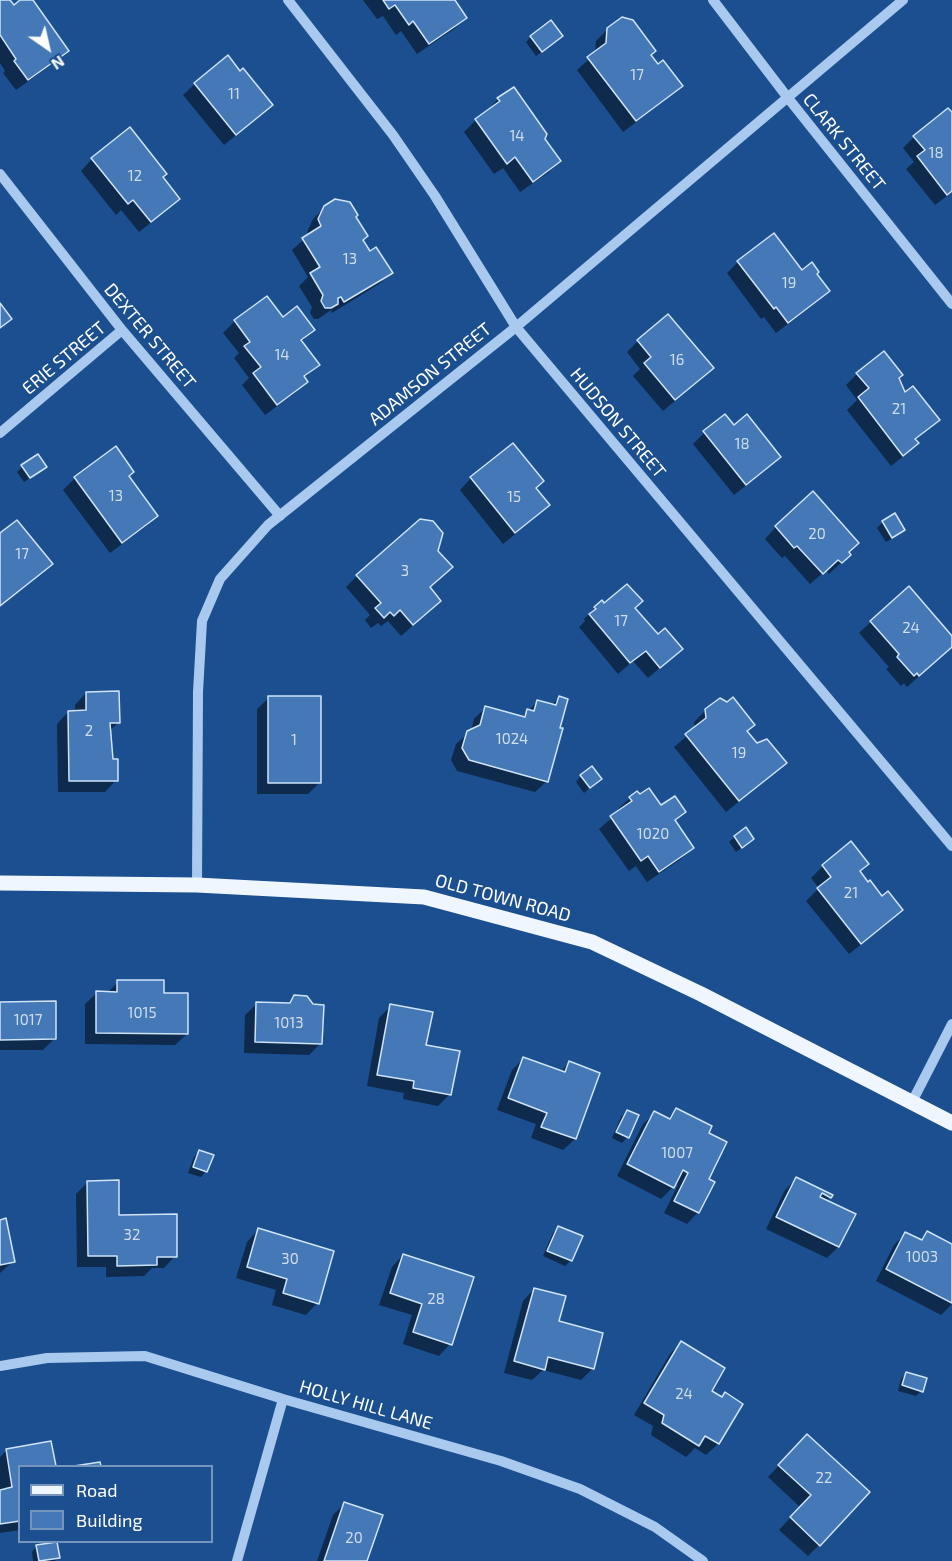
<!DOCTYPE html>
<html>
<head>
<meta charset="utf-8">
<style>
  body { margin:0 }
  #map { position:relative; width:952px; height:1561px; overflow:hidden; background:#1b4f8f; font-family:"Exo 2",sans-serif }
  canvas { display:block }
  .legend { position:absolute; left:18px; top:1465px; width:195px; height:78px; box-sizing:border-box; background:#1b4f8f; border:2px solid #7695bc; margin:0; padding:8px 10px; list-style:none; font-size:18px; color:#fff }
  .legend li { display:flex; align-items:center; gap:12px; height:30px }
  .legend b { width:30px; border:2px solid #7695bc }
  .north { position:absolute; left:18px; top:18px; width:60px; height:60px; -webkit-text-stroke:4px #1b4f8f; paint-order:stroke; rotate:146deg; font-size:16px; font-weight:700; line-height:24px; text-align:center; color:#fff }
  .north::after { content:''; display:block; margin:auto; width:21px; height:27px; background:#fff; clip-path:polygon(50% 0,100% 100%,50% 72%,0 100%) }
</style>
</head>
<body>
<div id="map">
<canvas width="952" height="1561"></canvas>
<ul class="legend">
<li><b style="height:8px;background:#f0f6ff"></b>Road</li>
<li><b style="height:16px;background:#4478b7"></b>Building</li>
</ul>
<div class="north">N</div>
</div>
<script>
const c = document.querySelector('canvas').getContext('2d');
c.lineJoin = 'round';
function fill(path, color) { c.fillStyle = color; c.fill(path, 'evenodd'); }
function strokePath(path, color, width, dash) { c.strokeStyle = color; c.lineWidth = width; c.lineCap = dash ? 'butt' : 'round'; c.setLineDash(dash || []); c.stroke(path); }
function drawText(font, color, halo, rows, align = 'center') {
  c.font = font + ' "Exo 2",sans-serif'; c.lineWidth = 4.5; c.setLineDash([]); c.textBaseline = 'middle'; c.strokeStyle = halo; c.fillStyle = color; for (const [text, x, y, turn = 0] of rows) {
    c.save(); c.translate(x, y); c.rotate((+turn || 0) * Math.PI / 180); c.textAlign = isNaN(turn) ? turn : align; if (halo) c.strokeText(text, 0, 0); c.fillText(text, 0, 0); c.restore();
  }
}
const shadow = new Path2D(`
  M0,0H8L13,7L23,0H31L67,51L55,62L16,90L3,73L5,71L0,63Z
  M363,0H453L465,18L454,29L417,54L401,31L396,35L383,16L377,19Z
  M608,29L649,55L657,66L681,86L669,97L623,132L577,70L595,54L596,41Z
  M531,37L555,42L536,56L526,42Z
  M240,73L271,105L260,116L224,145L183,95L195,84Z
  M513,89L544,139L560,161L548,173L520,192L503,168L494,174L464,132L476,120L487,112V111L498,99Z
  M952,115V192L935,205L906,169L914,162L903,148L914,137Z
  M92,159L162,178L178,199L167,210L139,232L121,210L116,215L81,171Z
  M325,207L354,217L362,241L369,253L391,273L379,284L332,313L331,310L318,319H314L310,313L312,307L299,286L308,277L292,250L309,235L307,232L313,219Z
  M738,262L815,274L828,291L817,302L776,333L764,317L761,319L727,273Z
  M266,298L282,319L313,330L301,342L318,365L304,378L306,382L295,393L265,415L242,385L249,378L234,358L239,353L223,333L235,321Z
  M638,341L712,368L700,380L663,411L633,376L640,369L627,352Z
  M857,374L897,378L904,395L938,420L915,440L917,443L905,455L891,466L847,410L857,400L846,385Z
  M733,427L779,457L768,468L734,495L693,444L704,433Z
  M115,448L127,476L156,516L145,527L110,553L63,490L75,478Z
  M22,467L39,472L24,482L17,472Z
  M471,478L534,489L548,505L536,517L503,544L460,490Z
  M894,515L903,530L898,535L886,542L877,528L883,522Z
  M776,527L847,552L849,555L829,574L826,570L810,584L785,556L782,558L765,539Z
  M0,535L51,564L39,575L0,607Z
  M357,576L429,588L428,612L401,636L388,621L381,626L378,623L371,628L365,620L370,615L346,587Z
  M602,602L604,605L634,608L669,660L648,678L633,661L618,674L579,627L585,621L584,619Z
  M871,622L952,638V646L907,687L904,683L901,686L886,669L889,667L859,633Z
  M86,693L118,723L108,732L111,761L116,780L105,792H58L57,724L68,712H75V705Z
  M269,698L319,783L308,794H257V709Z
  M559,698L547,781L535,792L457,771L451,760L456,744L471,731L474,719L485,708L521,718L537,702L551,705Z
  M706,710L746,732L756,745L785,763L773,774L726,812L674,747L695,729L694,722Z
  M581,776L600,779L584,793L576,782Z
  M630,798L661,807L684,812L674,822L692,847L681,859L647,882L636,866L629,871L599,829L619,812L618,809Z
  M735,837L747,844L736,852L729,842Z
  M823,866L859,872L882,898L901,910L889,922L849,954L806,901L819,888L811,878Z
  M118,982L163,995L187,1034L175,1045L85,1044V1004L97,993H107Z
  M295,997L321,1043L309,1055L244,1053L245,1015L257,1004L287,1005Z
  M0,1003L55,1038L43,1050H0Z
  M391,1006L450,1094L438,1106L403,1099L404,1093L367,1086L379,1018Z
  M523,1059L560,1072L569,1063L598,1074L575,1139L563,1150L531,1138L536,1124L497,1110L512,1070Z
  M676,1110L707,1134V1180L698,1212L687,1224L664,1213L678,1185L674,1183L673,1187L661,1199L617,1176L643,1124L655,1113L667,1119Z
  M627,1111V1137L622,1143L612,1138L621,1117Z
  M199,1152L206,1171L201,1177L188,1173L194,1157Z
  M797,1178L830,1197L826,1201L838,1247L827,1258L766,1229L785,1190Z
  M88,1182L118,1216L175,1256L164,1268H152L144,1276L106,1277V1267H77L76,1194Z
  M0,1221L13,1261L0,1273Z
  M559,1227L571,1260L565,1266L543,1256L553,1233Z
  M258,1230L317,1303L306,1315L272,1305L276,1290L236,1278L247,1242Z
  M906,1233L920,1241L927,1233L952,1246V1304L941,1315L876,1281L894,1245Z
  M403,1255L450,1344L439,1356L403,1344L412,1315L379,1305L392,1267Z
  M534,1289L592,1369L581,1380L543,1370L532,1380L504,1373L523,1301Z
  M681,1343L710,1391L721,1398L741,1404L718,1444L706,1455L695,1448L686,1457L651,1435L653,1426L634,1415L670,1354Z
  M907,1373L921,1391L916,1396L898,1391L901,1379Z
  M807,1436L819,1545L808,1556L779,1530L800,1507L768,1477Z
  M50,1443L54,1466H20V1530L0,1533V1457L6,1451Z
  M345,1503L366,1561H317L333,1515Z
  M37,1546L58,1558L55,1561H33L32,1552Z`);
const building = new Path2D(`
  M0,0H10L14,5L20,0H33L69,51L28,80L14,61L16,59L0,35Z
  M383,0H455L467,18L429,44L413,21L409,25L395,5L389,9Z
  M622,17L633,20L656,51L651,55L658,64L663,60L683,86L636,121L587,57L606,43L607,28Z
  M551,20L563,36L542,52L530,36Z
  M228,55L240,71L243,68L273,105L236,135L194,83Z
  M514,87L547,134L545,139L561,161L533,182L515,157L507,164L475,119L500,101L497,98Z
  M948,108L952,112V191L947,195L917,156L925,150L913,136Z
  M130,127L167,174L163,177L180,199L151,222L133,200L128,204L91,158Z
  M335,199L350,202L358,215L356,217L368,236L363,240L370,251L376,247L393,273L344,302L341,297L338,298V304L331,308H325L321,301L323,295L310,273L320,267L302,238L321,226L318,219L324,206Z
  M774,233L802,270L812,262L819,272L817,274L830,291L788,323L776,307L774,309L737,261Z
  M267,296L283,317L297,306L315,330L301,340L320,365L304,376L308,382L277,405L253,373L261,367L244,346L250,342L234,320Z
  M0,303L12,319L0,328Z
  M668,314L714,368L675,400L644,363L651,357L637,340Z
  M884,351L903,375L899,378L905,392L913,386L940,420L915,439L919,443L903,456L858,397L869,388L856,373Z
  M725,414L734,425L747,414L781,457L746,485L703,431Z
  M513,443L544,481L536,488L550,505L515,533L470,477Z
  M116,446L134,472L129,476L158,516L122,543L74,477Z
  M38,454L47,467L30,478L21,465Z
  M813,491L859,543L849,552L851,555L842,563L838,560L823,574L797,546L794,548L775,526Z
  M895,513L905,530L892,538L882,521Z
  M420,519L433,521L443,533L438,551L453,567L430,587L441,601L413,625L400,610L394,616L390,612L384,618L375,608L381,603L356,575Z
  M17,520L53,564L0,606V533Z
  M627,584L643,601L635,608L658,634L665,628L683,649L660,668L646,651L630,663L589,614L596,609L594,607L602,600L604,603Z
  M909,586L952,636V647L919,676L917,673L914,676L897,657L899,654L870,621Z
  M119,691L120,723H110L113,759H118V781H69L68,711L86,710V692Z
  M268,696H321V783H268Z
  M559,696L568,699L560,728H563L548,782L469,760L462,748L467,731L480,725L485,706L525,717L527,709L534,711L537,700L556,705Z
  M733,697L755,725L747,731L757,743L767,739L787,763L739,801L685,734L706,718L705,709L720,698L727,702Z
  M592,766L602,779L590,788L580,775Z
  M649,788L661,805L675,796L686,812L675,820L694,848L659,872L648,856L641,861L610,816L632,801L629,797L637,791L640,794Z
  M746,827L754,839L742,848L734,836Z
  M851,841L869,864L860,871L868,882L870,880L882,896L888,891L903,910L861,944L817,888L831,877L822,865Z
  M117,980H164V993H188V1034L96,1033V991L117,992Z
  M294,995L307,996L313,1004L324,1005L322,1044L255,1042L256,1002L290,1003Z
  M56,1001V1039L0,1040V1002Z
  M390,1004L433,1012L426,1045L460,1051L451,1095L413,1088L414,1081L377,1075Z
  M523,1057L565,1072L569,1061L600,1073L576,1139L541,1127L547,1113L508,1098Z
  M676,1108L712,1126L709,1133L727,1142L709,1179L715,1182L699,1213L674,1201L688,1173L683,1170L674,1188L627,1164L654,1111L670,1119Z
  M627,1110L639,1115L629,1138L616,1132Z
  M199,1150L214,1155L207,1172L193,1167Z
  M796,1177L833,1195L831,1198L822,1193L820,1197L856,1214L839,1247L776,1217Z
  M119,1180V1215L177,1214V1257H157V1265L117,1266V1256H88L87,1181Z
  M6,1218L15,1262L0,1265V1220Z
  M558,1226L583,1236L572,1261L547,1251Z
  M258,1228L334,1251L319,1304L283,1293L287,1279L247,1267Z
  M927,1231L952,1244V1303L886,1269L905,1232L922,1240Z
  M403,1254L474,1277L452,1345L413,1332L422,1304L390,1293Z
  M534,1288L566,1296L559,1321L603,1333L594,1369L548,1357L545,1370L514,1361Z
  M681,1341L725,1368L712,1391L722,1397L725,1392L743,1404L719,1444L705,1436L699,1446L662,1423L664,1415L644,1403Z
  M906,1372L927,1378L923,1392L902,1385Z
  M807,1434L870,1492L820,1546L790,1517L811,1495L778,1465Z
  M51,1441L56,1466H20V1521L0,1524V1490L12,1487L6,1449Z
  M100,1462L101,1466H74Z
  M344,1502L383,1515L367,1561H324Z
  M57,1542L60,1558L39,1561L36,1545Z`);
const minor = new Path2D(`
  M288,0L393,135L435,196L516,327L952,846
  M713,0L788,98L952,304
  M0,174L122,330L280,516
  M0,433L122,330
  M197,885L198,692L202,621L220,579L268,525L516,327L903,0
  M912,1102L952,1024
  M0,1366L47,1358L145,1356L283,1399L501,1461L580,1489L655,1527L703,1561
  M237,1561L283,1399`);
const major = new Path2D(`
  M0,883L197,885L424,897L592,942L701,994L952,1123`);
const numberNames = [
  ["17",637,75],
  ["11",234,94],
  ["14",517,136],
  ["18",936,153],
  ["12",135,176],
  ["13",350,259],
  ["19",789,283],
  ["14",282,355],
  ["16",677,360],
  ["21",899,409],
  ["18",742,444],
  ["13",116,496],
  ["15",514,497],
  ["20",817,534],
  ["17",22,554],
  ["3",405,571],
  ["17",621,621],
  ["24",911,628],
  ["2",89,731],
  ["1024",512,739],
  ["1",294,740],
  ["19",739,753],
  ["1020",653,834],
  ["21",851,893],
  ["1015",142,1013],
  ["1017",28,1020],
  ["1013",289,1023],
  ["1007",677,1153],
  ["32",132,1235],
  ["1003",922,1257],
  ["30",290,1259],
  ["28",436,1299],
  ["24",684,1394],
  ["22",824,1478],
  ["20",354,1538]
];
const streetNames = [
  ["CLARK STREET",844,142,51],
  ["DEXTER STREET",150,336,50],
  ["ERIE STREET",64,358,-40],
  ["ADAMSON STREET",430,374,-39],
  ["HUDSON STREET",618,423,50],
  ["OLD TOWN ROAD",503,898,15],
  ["HOLLY HILL LANE",366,1405,16]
];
fill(shadow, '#0007');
fill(building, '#4478b7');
strokePath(building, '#cfe3fa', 1.5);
strokePath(minor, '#a9c9ee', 10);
strokePath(major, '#f0f6ff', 15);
drawText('15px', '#d0dded', null, numberNames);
drawText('18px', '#fff', '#1b4f8f', streetNames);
</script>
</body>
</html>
